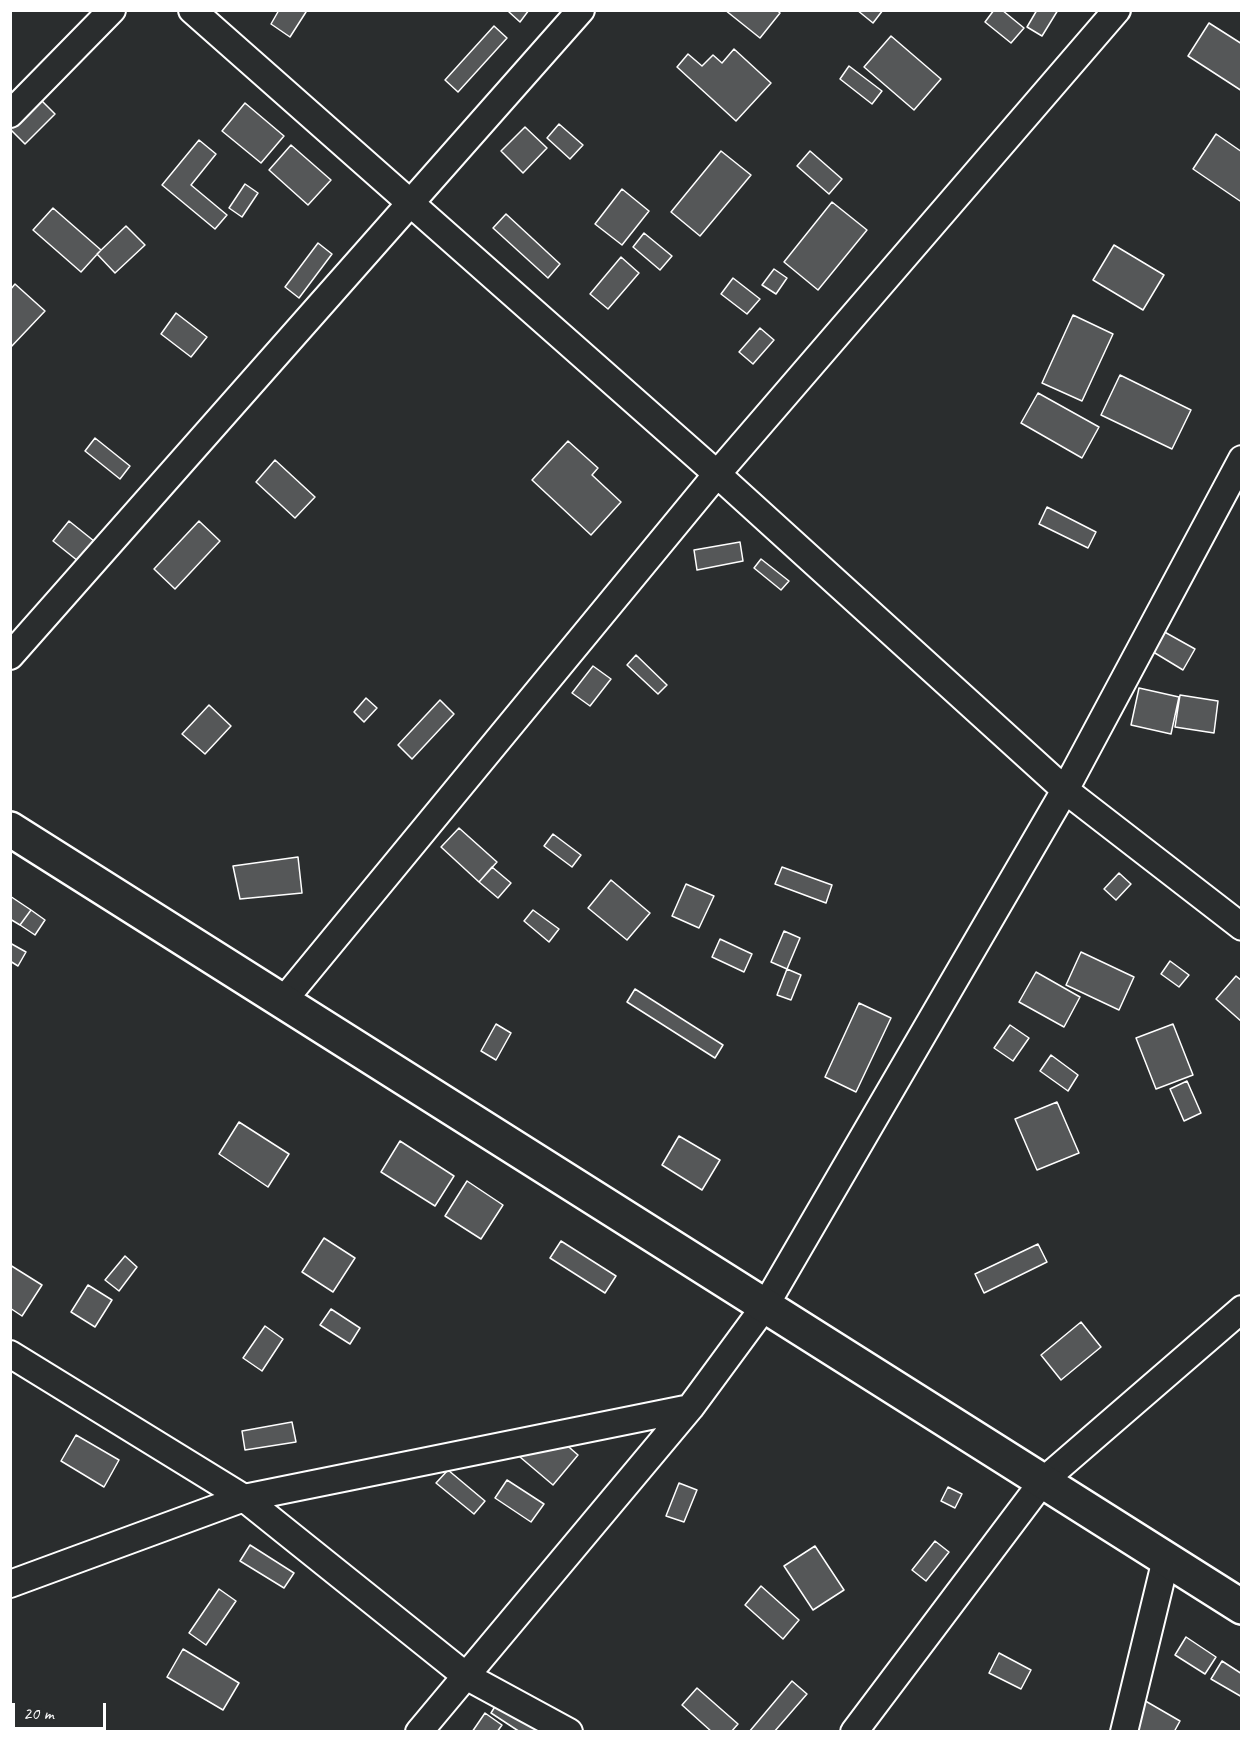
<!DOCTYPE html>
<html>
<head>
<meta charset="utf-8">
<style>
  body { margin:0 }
  #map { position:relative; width:1252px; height:1742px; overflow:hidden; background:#2a2d2e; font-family:Caveat,sans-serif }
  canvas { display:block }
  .frame { position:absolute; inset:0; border:12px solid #fff; pointer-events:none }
  .scale { position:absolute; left:12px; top:1703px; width:94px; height:27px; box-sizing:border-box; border:3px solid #fff; border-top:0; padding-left:8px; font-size:18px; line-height:21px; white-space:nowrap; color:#fff; -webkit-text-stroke:4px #2a2d2e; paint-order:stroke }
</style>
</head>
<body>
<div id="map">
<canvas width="1252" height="1742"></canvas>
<div class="frame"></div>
<div class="scale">20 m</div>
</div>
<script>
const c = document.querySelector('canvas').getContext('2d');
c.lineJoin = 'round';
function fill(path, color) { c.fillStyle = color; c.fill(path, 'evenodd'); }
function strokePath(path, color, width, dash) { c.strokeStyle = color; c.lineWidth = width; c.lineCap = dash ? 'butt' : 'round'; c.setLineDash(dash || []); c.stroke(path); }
const building = new Path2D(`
  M279,10H304L306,12L290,37L271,24Z
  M510,10H529L520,22L509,12Z
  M725,10H777L780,13L760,38Z
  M857,10H883L873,23Z
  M994,10H1002L1024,28L1011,43L985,22Z
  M1037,10H1058L1042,36L1027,27Z
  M1209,23L1242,44V91L1188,56Z
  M494,26L507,38L458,92L445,80Z
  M891,36L941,79L914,110L864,67Z
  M734,49L771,83L736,121L677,67L688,54L702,66L713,55L722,63Z
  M849,66L882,91L872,104L840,79Z
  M30,89L55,114L25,144L10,129V109Z
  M245,103L284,136L261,163L222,131Z
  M559,124L583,145L570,159L547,138Z
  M525,127L547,148L523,173L501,151Z
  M1216,134L1242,152V199L1240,201L1193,169Z
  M199,140L216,154L191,185L227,215L215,229L162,185Z
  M291,145L331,180L308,205L269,170Z
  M721,151L751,175L700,236L671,212Z
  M810,151L842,179L829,194L797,166Z
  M245,184L258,193L242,217L229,208Z
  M622,189L649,211L622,245L595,224Z
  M832,202L867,230L818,290L784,262Z
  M53,208L101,250L81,272L33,230Z
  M506,214L560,264L548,278L493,228Z
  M126,226L145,245L115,273L97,254Z
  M644,233L672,256L660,270L633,247Z
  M318,243L332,254L299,298L285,287Z
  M1114,245L1164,275L1143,310L1093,280Z
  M621,257L639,273L608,309L590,294Z
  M774,269L787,278L776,294L762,285Z
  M733,278L760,299L747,314L721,294Z
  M15,284L45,311L10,348V290Z
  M176,313L207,337L191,357L161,334Z
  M1073,315L1113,334L1082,401L1042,383Z
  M760,328L774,340L753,364L739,352Z
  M1120,375L1191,410L1172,449L1101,415Z
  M1038,393L1099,427L1082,458L1021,423Z
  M95,438L130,466L120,479L85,451Z
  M568,441L598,468L592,475L621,502L591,535L532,480Z
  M275,460L315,497L295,518L256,482Z
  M1047,507L1096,532L1088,548L1039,524Z
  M69,521L94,541L78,561L53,541Z
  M199,521L220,541L175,589L154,569Z
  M740,542L743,561L697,570L694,550Z
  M761,559L789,581L781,590L754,568Z
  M1161,630L1195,649L1183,670L1150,650Z
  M636,655L667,685L658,694L627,665Z
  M593,666L611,679L590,706L572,693Z
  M1139,688L1179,697L1171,734L1131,725Z
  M1180,695L1218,701L1214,733L1175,727Z
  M366,698L377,708L364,722L354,712Z
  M440,700L454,714L412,759L398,745Z
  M209,705L231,726L205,754L182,734Z
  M459,828L497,862L479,882L441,847Z
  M553,834L581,855L572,867L544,846Z
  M298,857L302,893L240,899L233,866Z
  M492,867L511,883L498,898L479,882Z
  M782,867L832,885L826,903L775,884Z
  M1119,873L1131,884L1116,900L1104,889Z
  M611,880L650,913L627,940L588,908Z
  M686,884L714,896L699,928L672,916Z
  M10,896L31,910L20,925L10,919Z
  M31,910L45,920L35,935L20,925Z
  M533,910L559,929L549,942L524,921Z
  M784,931L800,938L787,969L771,962Z
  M720,939L752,954L744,972L712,957Z
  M10,943L26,952L18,966L10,961Z
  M1081,952L1134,977L1119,1010L1066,985Z
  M1170,961L1189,975L1179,987L1161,974Z
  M787,969L801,975L791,1000L777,995Z
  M1036,972L1080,997L1064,1027L1019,1002Z
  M1236,976L1242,981V1022L1216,999Z
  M635,989L723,1045L715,1058L627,1002Z
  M859,1003L891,1018L856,1092L825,1077Z
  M496,1024L511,1033L496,1060L481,1051Z
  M1173,1024L1193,1075L1156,1089L1136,1038Z
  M1010,1025L1029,1038L1013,1061L994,1048Z
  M1051,1055L1078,1075L1068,1091L1040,1071Z
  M1187,1081L1201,1113L1184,1121L1170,1089Z
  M1057,1102L1079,1153L1037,1170L1015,1119Z
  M239,1122L289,1154L268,1187L219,1154Z
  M679,1136L720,1160L702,1190L662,1165Z
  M400,1141L454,1176L435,1206L381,1172Z
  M467,1181L503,1205L481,1239L445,1216Z
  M324,1238L355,1258L333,1292L302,1272Z
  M561,1241L616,1276L605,1293L550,1258Z
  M1038,1244L1047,1262L984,1293L975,1274Z
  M125,1256L137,1267L119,1291L105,1280Z
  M10,1265L42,1285L22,1316L10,1308Z
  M88,1285L112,1300L95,1327L71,1312Z
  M331,1309L360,1328L350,1344L320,1325Z
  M1081,1322L1101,1347L1061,1380L1041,1355Z
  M265,1326L283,1339L262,1371L243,1358Z
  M292,1422L296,1442L245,1450L242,1431Z
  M546,1427L578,1455L553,1485L520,1457Z
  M76,1435L119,1460L104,1487L61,1461Z
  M448,1470L485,1501L474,1514L436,1483Z
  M507,1480L544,1504L531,1522L495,1498Z
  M679,1483L697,1490L684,1522L666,1516Z
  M948,1487L962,1494L955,1508L941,1501Z
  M935,1541L949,1552L926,1581L912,1570Z
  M250,1545L294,1573L284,1588L240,1561Z
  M815,1546L844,1590L813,1610L784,1566Z
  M761,1586L799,1620L783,1639L745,1605Z
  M219,1589L236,1601L206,1645L189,1633Z
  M1186,1637L1216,1657L1205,1674L1175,1655Z
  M183,1649L239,1683L223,1710L167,1677Z
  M999,1653L1031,1670L1021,1689L989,1673Z
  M1222,1661L1242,1674V1697L1211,1679Z
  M792,1681L807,1694L774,1732H749Z
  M697,1688L738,1724L731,1732H712L682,1705Z
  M1142,1699L1180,1721L1174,1732H1127Z
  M499,1700L548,1732H520L491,1713Z
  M485,1713L502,1725L497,1732H472Z`);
const street = new Path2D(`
  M192,10L717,474L1065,790L1242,927
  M10,114L112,10
  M10,656L581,10
  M283,1001L717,474L1117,10
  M10,1354L244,1498L466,1676L569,1732
  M10,1584L244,1498L690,1408
  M419,1732L690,1408L765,1306L1065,790L1242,459
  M854,1732L1043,1481L1242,1309
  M1124,1732L1166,1559`);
const secondary = new Path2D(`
  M10,829L1242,1607`);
fill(building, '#555758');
strokePath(building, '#fff', 1.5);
strokePath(street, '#fff', 30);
strokePath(secondary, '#fff', 38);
strokePath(street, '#2a2d2e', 26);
strokePath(secondary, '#2a2d2e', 33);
</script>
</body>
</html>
